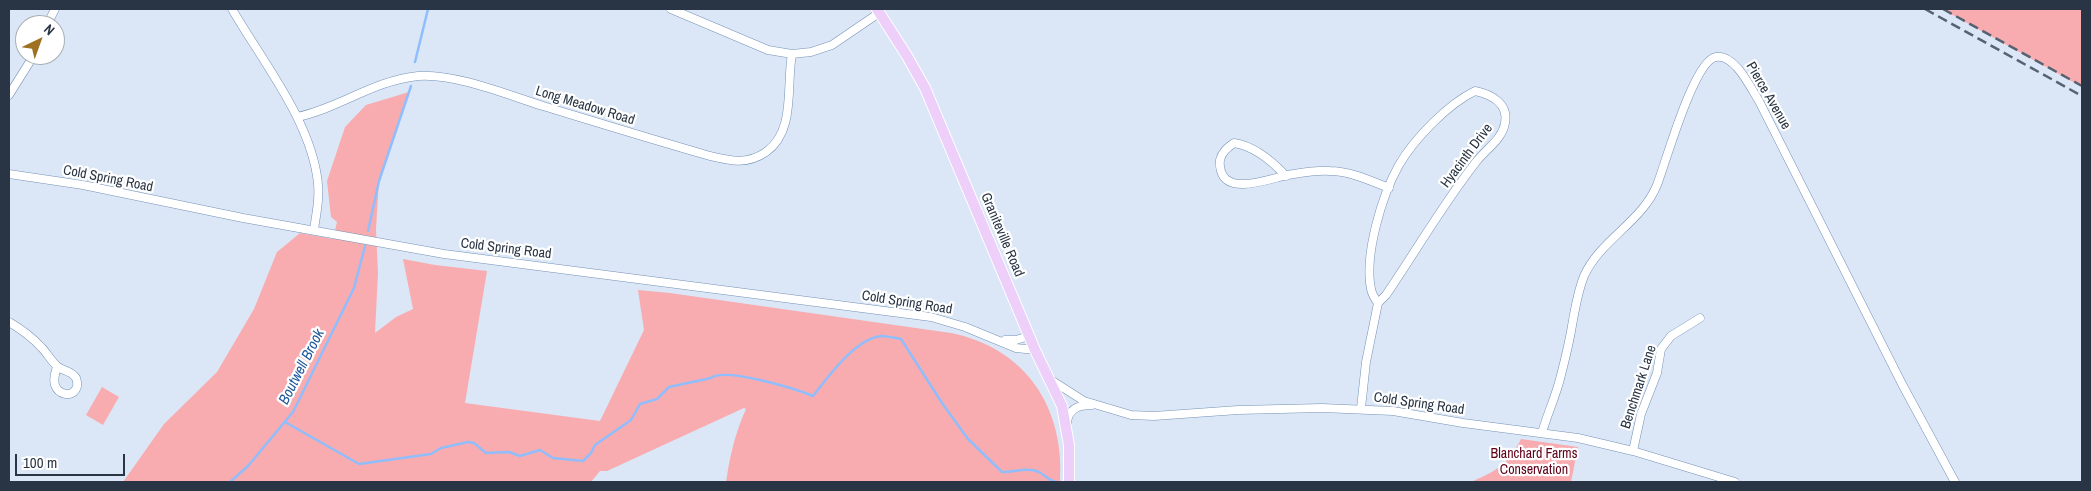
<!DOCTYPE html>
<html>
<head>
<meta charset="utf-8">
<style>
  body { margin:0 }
  #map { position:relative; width:2091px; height:491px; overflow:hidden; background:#dbe7f7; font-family:"Archivo Narrow",sans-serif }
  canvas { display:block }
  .frame { position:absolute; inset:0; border:10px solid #293544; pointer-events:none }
  .north { position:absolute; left:15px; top:15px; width:50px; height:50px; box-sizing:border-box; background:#fff; border:1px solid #a9aeb4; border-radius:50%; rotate:42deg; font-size:14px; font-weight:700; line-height:20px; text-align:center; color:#293544 }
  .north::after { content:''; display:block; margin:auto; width:18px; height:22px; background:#9f7123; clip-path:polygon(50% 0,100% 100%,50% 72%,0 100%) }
  .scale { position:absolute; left:15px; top:454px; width:110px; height:22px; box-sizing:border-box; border:2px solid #293544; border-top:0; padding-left:6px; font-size:15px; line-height:18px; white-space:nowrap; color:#293544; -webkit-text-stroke:4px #fff; paint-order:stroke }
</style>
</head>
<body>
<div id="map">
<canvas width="2091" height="491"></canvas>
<div class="frame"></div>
<div class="north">N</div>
<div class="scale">100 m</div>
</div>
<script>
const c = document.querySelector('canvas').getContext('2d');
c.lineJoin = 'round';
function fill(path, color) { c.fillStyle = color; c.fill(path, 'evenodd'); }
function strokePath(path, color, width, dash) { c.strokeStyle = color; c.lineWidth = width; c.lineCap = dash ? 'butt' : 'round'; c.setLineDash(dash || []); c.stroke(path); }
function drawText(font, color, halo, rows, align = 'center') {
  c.font = font + ' "Archivo Narrow",sans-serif'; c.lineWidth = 4.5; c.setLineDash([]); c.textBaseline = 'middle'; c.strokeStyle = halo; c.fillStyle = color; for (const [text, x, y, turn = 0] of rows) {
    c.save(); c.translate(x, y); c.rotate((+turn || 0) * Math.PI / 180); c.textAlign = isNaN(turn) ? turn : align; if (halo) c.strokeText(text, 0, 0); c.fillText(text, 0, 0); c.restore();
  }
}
const green = new Path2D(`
  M1942,9H2082V87Z
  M409,92L379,181L376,229L378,273L375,333L396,317L413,309L403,259L435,265L487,271L465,403L600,421L644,330L638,290L670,293L951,333C1026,348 1065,408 1060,482H726C730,456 735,433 746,409L744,408L607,471H600L591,482H123L164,424L217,372L254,309L277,252L300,233L333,239L337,222L331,217L327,181L345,127L366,105Z
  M102,387L119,397L103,425L86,415Z
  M1521,439L1578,447L1571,482H1471C1496,471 1508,465 1521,439Z`);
const stream = new Path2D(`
  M415,62L428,9
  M368,231L379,181L411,86
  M285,422L359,464L431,454L441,448L468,442L474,443L486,453L509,452L520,456L540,450L553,458L583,461L591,453L595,445L631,420L640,404L657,399L669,387L711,378C725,367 796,389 813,396C829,376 855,339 881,336C887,336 895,338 901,339L942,403L968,439L1002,472C1014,472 1028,467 1039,472C1045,475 1049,481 1056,482
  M230,482L248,466L293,412L354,288L365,246`);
const minor = new Path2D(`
  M232,9C262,61 312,122 318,184C320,199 316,214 314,230
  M671,9L768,50L792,54L811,52L832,45L879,13
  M47,25L55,9
  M1475,91C1490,94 1509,103 1505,123C1502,140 1486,149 1476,162C1443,204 1416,251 1386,295L1378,303C1375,299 1372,294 1371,289C1364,255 1382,195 1399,165C1414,139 1448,104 1475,91Z
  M9,95L34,55
  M297,117C340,108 372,81 418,76C454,73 508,95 543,106C599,123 654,140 710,156C731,161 747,165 766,152C796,131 786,86 792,54
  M9,174L83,185L243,218L444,254L931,317L965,327L1016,348L1035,350
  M1286,176C1272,161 1255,146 1234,143C1227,148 1222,152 1220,160C1219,165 1220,167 1221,171C1228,196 1271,178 1288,175C1301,173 1316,170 1330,171C1350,171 1371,181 1389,188
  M9,322C21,329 32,337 42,348C47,353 51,361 57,366C62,371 71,370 76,378C77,381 78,386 76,389C71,398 58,394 55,385C53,379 55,373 57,367
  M1005,340H1016L1029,336
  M1051,380L1084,401L1131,415L1154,416L1238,410L1322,408L1393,411L1463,423L1578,438L1633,451L1735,482
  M1361,408L1366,362L1378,303
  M1067,423C1068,409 1078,405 1092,405
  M1542,433C1547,415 1555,398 1560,379C1565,360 1570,339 1573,320C1576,304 1578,291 1584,276C1600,240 1642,222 1657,185C1666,162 1694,60 1716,57C1735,54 1750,87 1759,101L1902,384L1955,482
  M1633,451L1641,414L1657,373L1661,349L1671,336L1700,318`);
const major = new Path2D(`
  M877,9L907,56L925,88L1035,350L1062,406L1069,445V482`);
const rail = new Path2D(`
  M1925,9L2082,96
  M1943,9L2082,86`);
const streetNames = [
  ["Pierce Avenue",1768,96,60],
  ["Long Meadow Road",585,106,17],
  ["Hyacinth Drive",1467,156,-53],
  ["Cold Spring Road",108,179,11],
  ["Graniteville Road",1002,235,67],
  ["Cold Spring Road",506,249,7],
  ["Cold Spring Road",907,303,9],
  ["Benchmark Lane",1639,387,-72],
  ["Cold Spring Road",1419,404,8]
];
const parkNames = [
  ["Blanchard Farms",1534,454],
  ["Conservation",1534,470]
];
const waterNames = [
  ["Boutwell Brook",302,367,-63]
];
fill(green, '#f8acb0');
strokePath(stream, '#90befc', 2.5);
strokePath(minor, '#7591b6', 9);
strokePath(major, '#fff', 12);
strokePath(minor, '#fff', 8);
strokePath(major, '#edcffa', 10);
strokePath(rail, '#566271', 2.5, [10, 5]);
drawText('14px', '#293544', '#fff', streetNames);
drawText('14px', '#5f0019', '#fff', parkNames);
drawText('italic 15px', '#1f579c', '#fff', waterNames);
</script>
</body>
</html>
